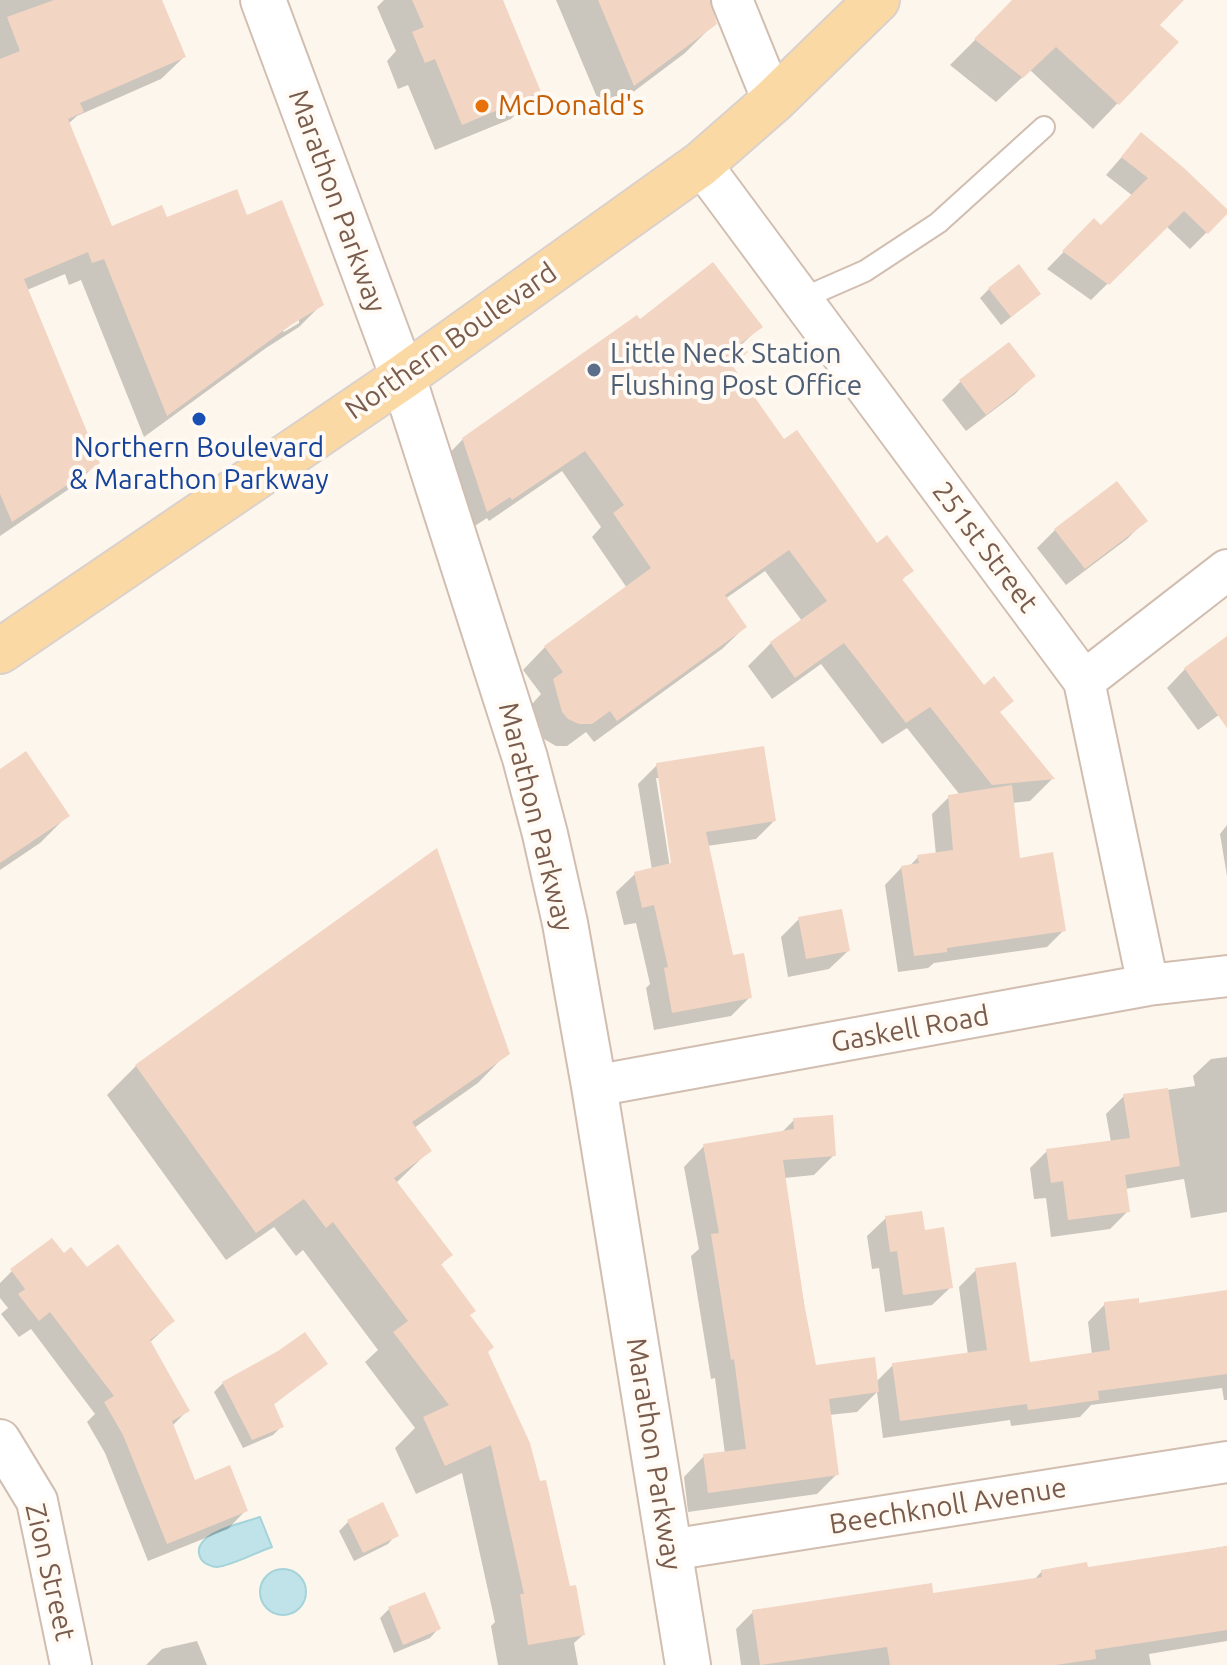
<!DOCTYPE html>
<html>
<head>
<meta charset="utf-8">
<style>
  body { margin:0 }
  canvas { display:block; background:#fdf6ec }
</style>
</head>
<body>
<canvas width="1227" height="1665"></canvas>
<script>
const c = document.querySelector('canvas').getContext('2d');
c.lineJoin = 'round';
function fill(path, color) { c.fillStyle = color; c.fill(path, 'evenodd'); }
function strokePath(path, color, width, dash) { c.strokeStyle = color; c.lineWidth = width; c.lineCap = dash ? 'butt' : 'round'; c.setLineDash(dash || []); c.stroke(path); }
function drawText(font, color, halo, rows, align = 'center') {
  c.font = font + ' Ubuntu,sans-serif'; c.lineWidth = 8; c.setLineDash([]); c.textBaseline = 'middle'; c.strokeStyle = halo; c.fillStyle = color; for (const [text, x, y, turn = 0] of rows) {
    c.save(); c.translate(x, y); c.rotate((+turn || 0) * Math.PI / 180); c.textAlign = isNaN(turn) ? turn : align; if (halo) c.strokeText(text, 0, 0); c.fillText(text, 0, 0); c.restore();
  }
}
const water = new Path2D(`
  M260,1517L272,1547C257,1552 231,1566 217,1567C213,1567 204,1564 201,1559C187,1534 243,1523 260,1517Z
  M260 1592a23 23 0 1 1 46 0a23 23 0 1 1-46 0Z`);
const shadow = new Path2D(`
  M0,0H160L184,57L161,79L77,116L68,124L111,228L166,219L246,217L322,304L299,327L266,348L144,437L81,280L69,285L65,274L27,290L98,462L75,485L0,536ZM299,318V323L284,332L282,329Z
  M384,0H500L538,92L511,119L435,150L408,85L398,89L387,61L396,51L377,7Z
  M556,0H741L716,11L710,8L715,23L685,53L604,114Z
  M1023,0H1172L1158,25L1176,42L1093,129L1030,70L996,102L950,65L1006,9Z
  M1141,135L1227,212L1190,249L1166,226L1091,300L1047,269L1094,221L1101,228L1133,196L1106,175Z
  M989,289L1030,302L1001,325L980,298Z
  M639,322L760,327L740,346L745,352L731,367L783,442L876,545L911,570L901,581L998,714L1052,779L1030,801L1012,803L1018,860L1064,930L1047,947L934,963L928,968L898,972L885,885L901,868L909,867L918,857L936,855L932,814L949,797L960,795L907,728L882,744L821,664L772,699L748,666L771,643L802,621L765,571L725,599L745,627L722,649L594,742L586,732L567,746H556L544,739L532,704L541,694L523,670L545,647L627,588L592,537L601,527L562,471L489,521L487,518L464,533L441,462L463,439Z
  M1009,344L1033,376L1015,394L966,431L942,400L960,382Z
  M1145,521L1127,539L1066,585L1037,548L1055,530Z
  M1227,639V709L1198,730L1167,688L1185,669Z
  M657,765L774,821L756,839L707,846L732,958L750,997L731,1016L654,1030L646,988L650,984L636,923L624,925L616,892L635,874L652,870L638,784ZM656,778H660L675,873L671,874Z
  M0,771L67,816L40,843L0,870Z
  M1227,825V876L1220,834Z
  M799,919L848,951L829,969L788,977L781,937Z
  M507,1053L478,1083L414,1128L429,1151L396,1183L450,1255L440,1266L487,1352L583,1635L574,1643L578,1665H498L491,1626L495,1622L462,1473L416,1494L395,1448L415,1428L365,1362L378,1350L303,1250L296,1256L274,1227L226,1260L107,1095L136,1066Z
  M1227,1057V1212L1191,1218L1184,1179L1125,1189L1128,1211L1110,1229L1051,1237L1046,1198L1034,1199L1030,1168L1047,1151L1111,1142L1106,1114L1124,1096L1195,1086L1193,1076L1211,1059Z
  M794,1120L834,1155L814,1175L784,1178L814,1367L876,1382L893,1365L968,1355L959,1287L976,1270L1029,1364L1092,1355L1088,1322L1105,1304L1137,1305L1227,1292V1400H1224L1222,1388L1091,1405L1080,1417L1011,1426L1010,1420L883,1438L877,1392L857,1412L829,1415L837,1474L817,1494L688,1512L684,1477L704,1456L725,1454L715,1378L711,1379L691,1256L699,1249L684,1167L704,1146L781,1133Z
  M886,1218L923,1232L951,1287L932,1305L885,1312L879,1268L872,1269L867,1236Z
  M64,1256L173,1321L149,1343L187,1411L172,1426L194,1482L246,1510L228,1529L148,1561L105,1453L87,1422L95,1414L31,1329L19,1337L1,1314L8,1308L0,1298V1283L12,1271Z
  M326,1364L273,1405L282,1426L273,1435L243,1448L214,1392L223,1383Z
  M348,1522L396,1535L388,1544L354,1561L339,1531Z
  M1227,1546V1641L1149,1654L1151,1665H741L736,1629L753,1612L931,1595L1033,1581L1042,1571L1086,1570Z
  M424,1595L438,1629L430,1638L394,1653L380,1618L389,1609Z
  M197,1641L207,1665H146L162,1649Z`);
const building = new Path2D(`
  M54,0H162L186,57L80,103L84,112L68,119L112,226L162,205L167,217L237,189L247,215L282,200L324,305L291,325L167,416L104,259L92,263L88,252L24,279L100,463L12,522L0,494V59L20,51L7,17Z
  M412,0H503L541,92L462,125L435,59L425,63L412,32L424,27Z
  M598,0H710L717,24L634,86Z
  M1012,0H1184L1160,25L1179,42L1119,105L1056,47L1023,78L974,39Z
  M1141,132L1184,168L1227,209V214L1208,234L1184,211L1109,285L1062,251L1094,218L1101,225L1148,178L1121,157Z
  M713,262L763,327L741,343L748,352L732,365L784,439L797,430L877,543L887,535L914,571L902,579L984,685L994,676L1014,701L1000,712L1055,779L992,785L930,707L906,723L844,643L795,678L770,642L827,601L789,550L725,595L747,627L617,721L610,711L592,724H579L568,719L562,712L553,679L563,672L544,646L651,568L613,513L624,505L585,451L512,500L510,497L487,512L462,438L637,315L640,319Z
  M1019,264L1041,294L1011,317L988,288Z
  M1009,342L1036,376L986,415L959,380Z
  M1117,481L1148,521L1085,569L1054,529Z
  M1227,636V728L1184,668Z
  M764,746L776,821L706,832L733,955L744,953L752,998L672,1013L664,968L668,967L654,905L642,908L634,872L671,863L656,763Z
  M26,751L70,816L0,863V769Z
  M1012,785L1020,858L1053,852L1066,931L947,948V952L914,956L901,866L919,863L917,855L953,850L948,795Z
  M437,848L510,1054L412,1122L432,1151L394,1178L453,1255L441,1264L476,1311L470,1315L494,1347L488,1352L530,1443L540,1481L546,1480L570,1586L576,1585L585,1635L528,1645L520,1594H524L491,1445L445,1466L423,1417L449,1405L393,1332L408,1321L333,1222L326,1228L304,1199L256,1233L135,1065Z
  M842,909L850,951L806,959L798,917Z
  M1168,1088L1180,1166L1125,1175L1130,1212L1068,1220L1063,1181L1051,1183L1046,1149L1130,1138L1123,1094Z
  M833,1115L836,1156L783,1160L804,1303L816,1365L875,1357L879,1392L829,1399L839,1475L708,1493L703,1454L746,1449L734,1359L731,1360L711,1234L719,1233L703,1144L794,1129L793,1118Z
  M922,1211L925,1230L944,1227L953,1288L903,1295L897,1251L890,1252L885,1216Z
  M52,1238L64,1253L71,1247L87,1267L118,1244L175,1321L150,1340L190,1411L172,1421L195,1480L230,1465L248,1511L167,1544L123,1435L104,1402L114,1396L50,1312L39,1321L18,1294L25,1289L10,1269Z
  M1016,1262L1030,1362L1110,1350L1104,1302L1139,1298V1303L1227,1290V1374L1098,1391L1099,1400L1028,1410L1027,1404L900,1421L892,1363L987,1350L975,1268Z
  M305,1332L328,1364L274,1404L284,1427L252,1440L222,1382L278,1351Z
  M383,1502L399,1536L363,1553L347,1520Z
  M1227,1546V1630L1095,1650L1096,1659L1056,1665H890L887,1647L760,1665L752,1610L932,1583L933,1593L1042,1577L1041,1570L1087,1562L1088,1567Z
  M425,1592L441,1629L403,1645L388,1607Z`);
const service = new Path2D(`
  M801,299L865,271L938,223L1044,127`);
const minor = new Path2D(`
  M732,0L773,101
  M701,164L1084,681L1148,985
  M1084,681L1227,570
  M594,1086L1148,985L1227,976
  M0,1440L37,1501L71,1665
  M670,1550L1227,1462`);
const tertiary = new Path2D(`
  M263,0L403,377L525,758L545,834L565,923L594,1086L688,1665`);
const primary = new Path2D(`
  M0,651L403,377L701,164L773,101L877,0`);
const markers = [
  [482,106,8,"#e8710a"],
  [594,370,8,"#5c6f8a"],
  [199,419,8,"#1a4fb4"]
];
const foodNames = [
  ["McDonald's",498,106]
];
const streetNames = [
  ["Marathon Parkway",337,201,70],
  ["Northern Boulevard",451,341,-35],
  ["251st Street",985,547,53],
  ["Marathon Parkway",536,817,76],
  ["Gaskell Road",910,1029,-10],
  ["Marathon Parkway",654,1454,81],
  ["Beechknoll Avenue",948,1506,-9],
  ["Zion Street",50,1572,77]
];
const serviceNames = [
  ["Little Neck Station",610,354],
  ["Flushing Post Office",610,386]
];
const transitNames = [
  ["Northern Boulevard",199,448],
  ["& Marathon Parkway",199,480]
];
fill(water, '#bfe3e8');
strokePath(water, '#a5d3da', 2);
fill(shadow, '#0003');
fill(building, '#f3d5c3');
strokePath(service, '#d1beb0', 24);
strokePath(minor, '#d1beb0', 44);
strokePath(tertiary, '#d1beb0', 48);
strokePath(primary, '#dad1cd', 48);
strokePath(service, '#fff', 20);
strokePath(minor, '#fff', 40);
strokePath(tertiary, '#fff', 44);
strokePath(primary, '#fbd9a5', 44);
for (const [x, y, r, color] of markers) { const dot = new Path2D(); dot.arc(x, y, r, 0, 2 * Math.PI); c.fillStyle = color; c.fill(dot); strokePath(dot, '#fffaf3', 3); }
drawText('28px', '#c56008', '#fffaf3', foodNames, 'left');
drawText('28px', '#7a5c4d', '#fffaf3', streetNames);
drawText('28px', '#4e5e75', '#fffaf3', serviceNames, 'left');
drawText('28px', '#164399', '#fffaf3', transitNames);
</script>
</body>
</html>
